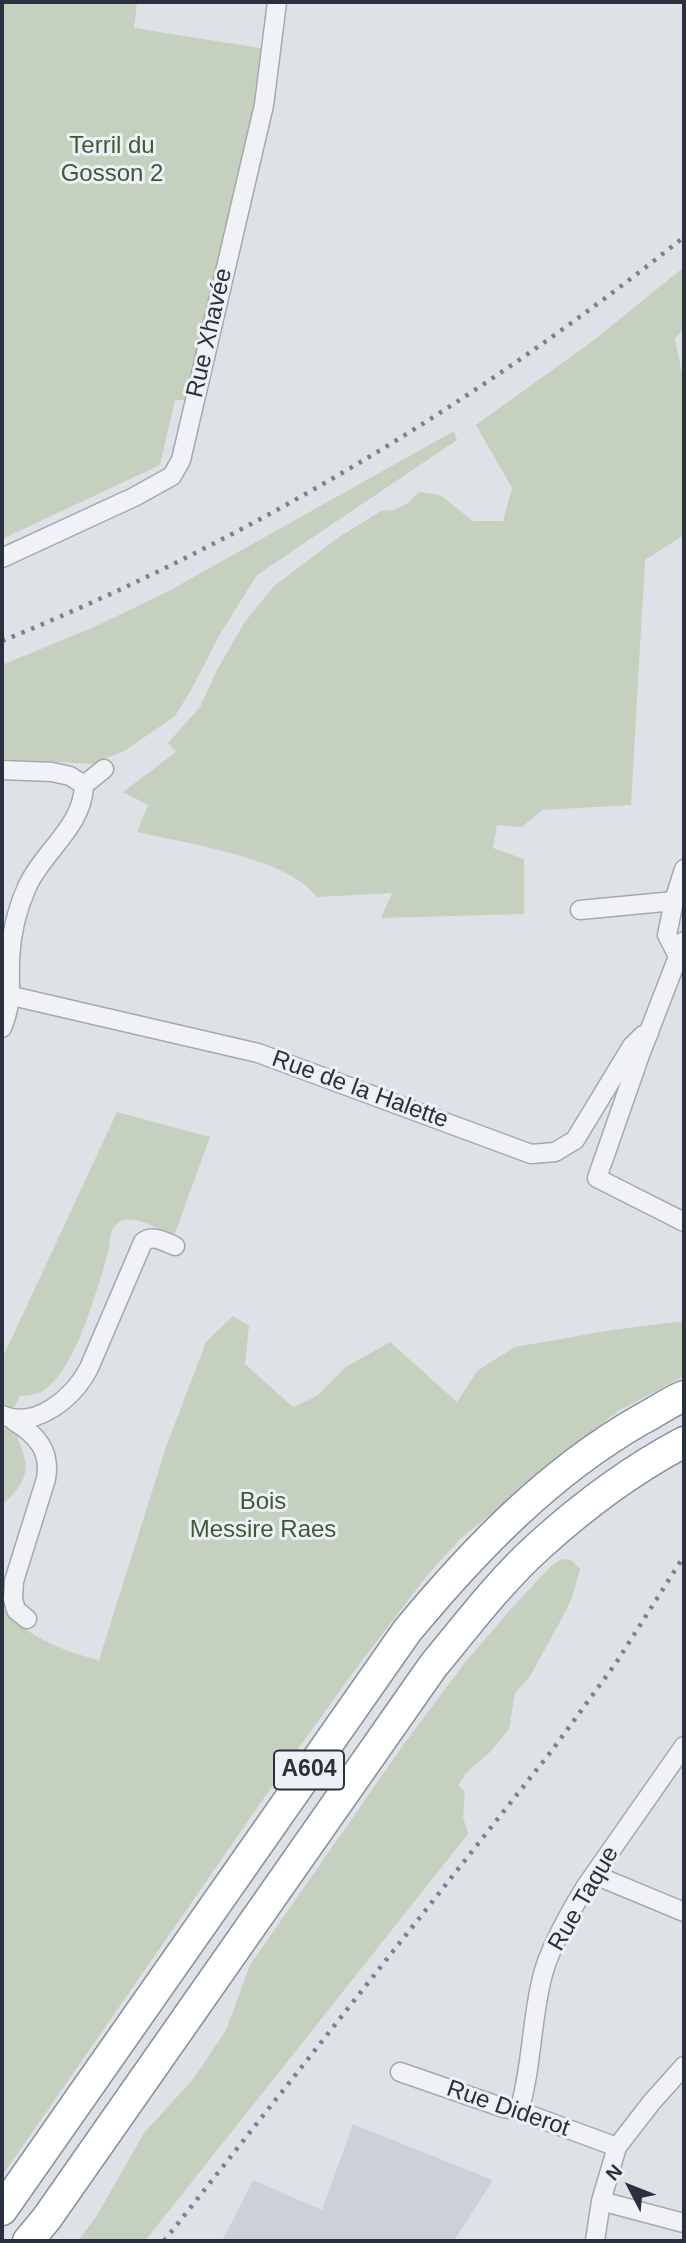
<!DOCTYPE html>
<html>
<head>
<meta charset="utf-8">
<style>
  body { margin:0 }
  #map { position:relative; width:686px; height:2243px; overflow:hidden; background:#dee2e7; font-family:Helvetica,sans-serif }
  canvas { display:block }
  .frame { position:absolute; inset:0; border:4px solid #28313d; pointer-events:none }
  .north { position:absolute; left:595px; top:2152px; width:70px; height:70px; -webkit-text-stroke:5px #edf1f5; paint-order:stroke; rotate:312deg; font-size:19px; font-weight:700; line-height:28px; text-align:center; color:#28313d }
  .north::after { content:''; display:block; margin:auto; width:24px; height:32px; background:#28313d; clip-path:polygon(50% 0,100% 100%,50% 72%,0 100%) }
</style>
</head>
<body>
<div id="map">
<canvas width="686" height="2243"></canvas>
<div class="frame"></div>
<div class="north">N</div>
</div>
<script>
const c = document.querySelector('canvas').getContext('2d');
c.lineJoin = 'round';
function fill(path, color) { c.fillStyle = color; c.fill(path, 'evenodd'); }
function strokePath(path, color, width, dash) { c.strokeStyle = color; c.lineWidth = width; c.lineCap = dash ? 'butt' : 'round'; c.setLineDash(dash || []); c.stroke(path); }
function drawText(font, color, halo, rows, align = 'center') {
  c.font = font + ' Helvetica,sans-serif'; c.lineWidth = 6; c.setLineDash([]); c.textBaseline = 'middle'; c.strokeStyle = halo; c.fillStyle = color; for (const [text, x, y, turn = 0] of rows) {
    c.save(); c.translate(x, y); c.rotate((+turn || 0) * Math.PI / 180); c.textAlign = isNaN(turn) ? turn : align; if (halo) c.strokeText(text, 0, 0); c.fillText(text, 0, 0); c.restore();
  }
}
const built = new Path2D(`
  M353,2124L493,2180L454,2241H222L253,2180L322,2210Z`);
const green = new Path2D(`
  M2,2H137L134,28L272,50L187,400H175L160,465L2,539Z
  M684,267V328L675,339L684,384V535L645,560L631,805L542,810L522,827L497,825L493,848L524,859V914L381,918L392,893L317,897C289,858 184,843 137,832L148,805L123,792L176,752L168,743L200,707L216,672L244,623L274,586L339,537L381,511L394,510L408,503L419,492L440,495L473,521H503L512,488L476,425L594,340Z
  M454,431L457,440L257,575L220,634L190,692L175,716L126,750L93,764L2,759V665L94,627L167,592Z
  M117,1112L210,1137L174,1236C160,1230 132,1212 118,1223C108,1231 111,1242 108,1253C97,1289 75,1374 41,1392C35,1395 27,1395 20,1396L11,1413L2,1410V1359Z
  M233,1316L249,1326L245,1364L293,1407L317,1396L346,1367L390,1342L457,1402L478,1370L515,1347L612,1330L684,1321V1376L618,1411L460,1539L425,1578L355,1670L300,1746L2,2176V1606C20,1634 67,1653 99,1660L166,1447L206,1342Z
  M2,1422L13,1427C29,1465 34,1476 2,1505Z
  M562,1559L571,1560L580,1569L572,1598L562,1618L529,1678L515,1693L509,1729L489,1753L466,1773L458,1786L465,1791L463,1817L468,1834L145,2241H78L96,2217L144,2133L194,2078L226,2030L250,1965L404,1744L463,1665L510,1610L550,1567Z`);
const minor = new Path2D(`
  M2,558L134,497L172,476L181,460L264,105L277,2
  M2,770L52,772L70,776L84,785
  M84,785L104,769
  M580,910L674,901
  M684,941L640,1055L597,1178L684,1222
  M678,956L667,935L674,901L684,869
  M12,996L258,1053L531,1154L555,1152L575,1140L632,1046L643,1035L649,1033
  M2,1028C13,1001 9,987 10,960C11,935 17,909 27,887C43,851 83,827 84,785
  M2,1415C36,1430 74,1397 89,1368L143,1242C153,1234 165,1242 175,1246
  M14,1421C37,1435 51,1451 46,1479L14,1581L13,1599L16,1610L27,1619
  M595,1875L684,1912
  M400,2072L504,2108L519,2111L617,2147
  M519,2111C532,2068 531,2022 542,1978C549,1948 570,1912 586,1886L684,1746
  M601,2201L684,2223
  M595,2241L601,2201L617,2147L651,2103L684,2066`);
const motorway = new Path2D(`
  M2,2210L407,1631C475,1549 549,1472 642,1419C656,1412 669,1402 684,1396
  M28,2241L47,2218L433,1666C467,1625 500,1581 540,1545C583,1506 633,1469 684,1442`);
const rail = new Path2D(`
  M2,641C248,541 477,403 684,237
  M164,2241L553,1749L616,1663L684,1556`);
const shields = [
  [309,1770,70]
];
const shieldNames = [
  ["A604",309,1770]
];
const parkNames = [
  ["Terril du",112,146],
  ["Gosson 2",112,174],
  ["Bois",263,1502],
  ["Messire Raes",263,1530]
];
const streetNames = [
  ["Rue Xhavée",210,333,-77],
  ["Rue de la Halette",360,1090,20],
  ["Rue Taque",584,1899,-60],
  ["Rue Diderot",508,2109,19]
];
fill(built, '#ccd1d9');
fill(green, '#c5d0bf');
strokePath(minor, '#a4a9b1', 21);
strokePath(motorway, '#86919d', 33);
strokePath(minor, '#f0f2f5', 18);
strokePath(motorway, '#fff', 30);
strokePath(rail, '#788390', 4.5, [3.5, 7]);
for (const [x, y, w] of shields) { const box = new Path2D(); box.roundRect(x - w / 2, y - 19.5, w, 39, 5); c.fillStyle = '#edf1f5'; c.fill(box); strokePath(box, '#28313d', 2); }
drawText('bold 23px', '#28313d', null, shieldNames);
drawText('24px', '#3f5835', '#edf1f5', parkNames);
drawText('24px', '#28313d', '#edf1f5', streetNames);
</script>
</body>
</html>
